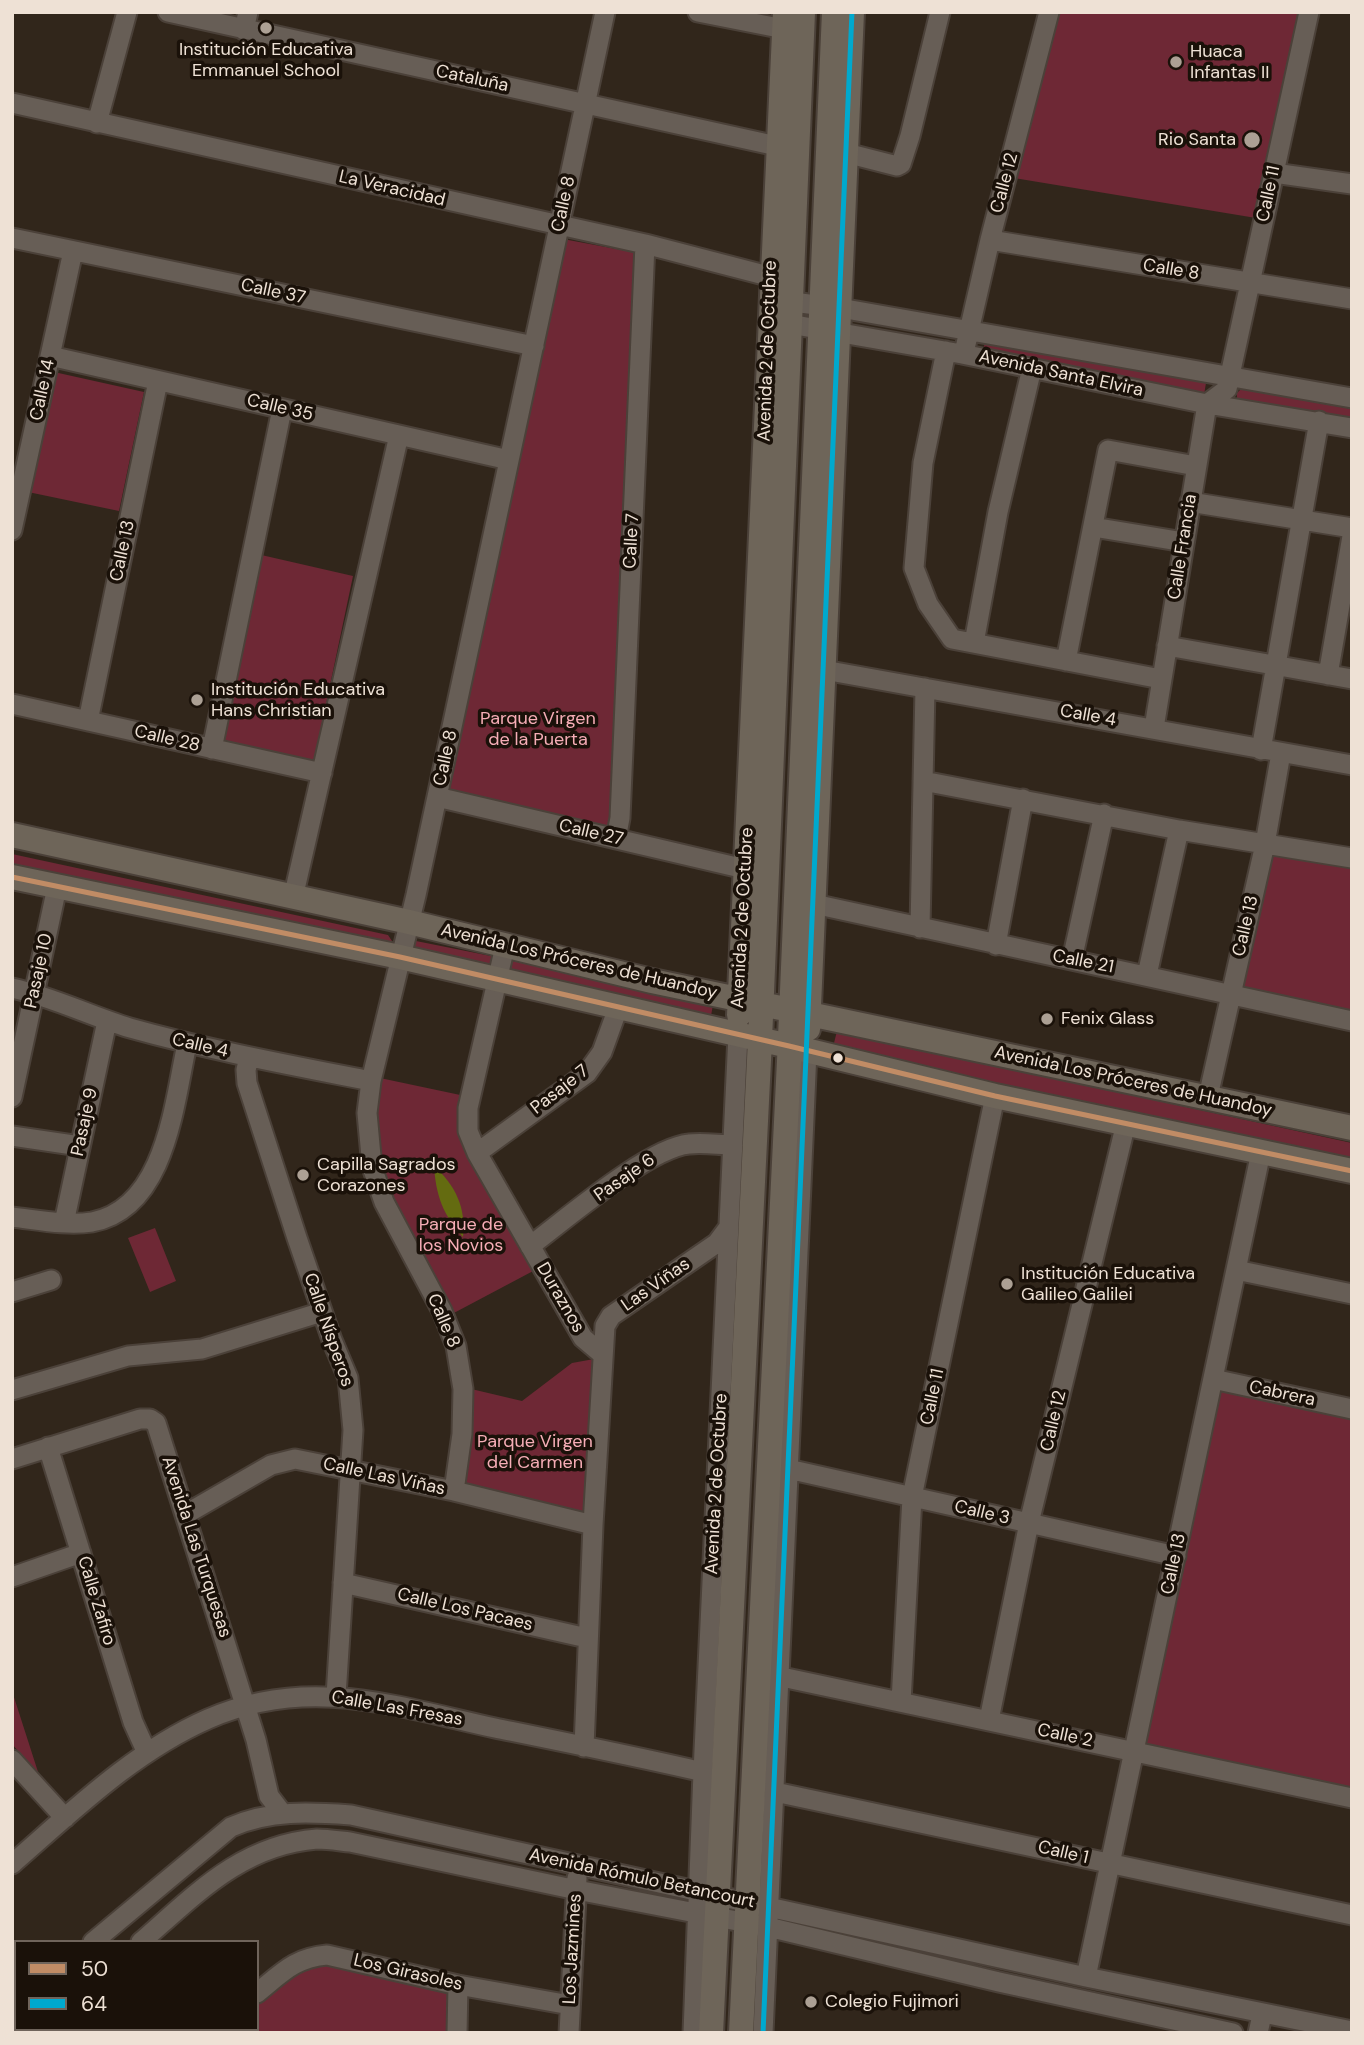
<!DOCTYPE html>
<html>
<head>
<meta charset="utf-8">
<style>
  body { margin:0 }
  #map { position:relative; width:1364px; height:2045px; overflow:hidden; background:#31261b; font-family:"DM Sans",sans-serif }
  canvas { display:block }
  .frame { position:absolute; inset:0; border:14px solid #eee1d5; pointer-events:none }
  .legend { position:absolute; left:14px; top:1940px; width:245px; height:91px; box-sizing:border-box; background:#1a1109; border:2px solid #6f645b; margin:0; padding:9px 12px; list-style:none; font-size:21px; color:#eee1d5 }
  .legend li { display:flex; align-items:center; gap:14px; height:35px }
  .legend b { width:35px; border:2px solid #6f645b }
</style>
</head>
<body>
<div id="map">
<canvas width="1364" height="2045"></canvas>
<div class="frame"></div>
<ul class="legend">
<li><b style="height:9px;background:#c18c65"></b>50</li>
<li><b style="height:9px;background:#00a9ce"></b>64</li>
</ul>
</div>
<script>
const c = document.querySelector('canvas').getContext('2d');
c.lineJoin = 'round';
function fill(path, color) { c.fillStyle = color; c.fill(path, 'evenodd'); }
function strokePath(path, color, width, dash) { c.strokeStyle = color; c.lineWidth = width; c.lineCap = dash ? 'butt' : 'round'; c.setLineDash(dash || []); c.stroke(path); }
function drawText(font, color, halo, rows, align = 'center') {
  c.font = font + ' "DM Sans",sans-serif'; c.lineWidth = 7; c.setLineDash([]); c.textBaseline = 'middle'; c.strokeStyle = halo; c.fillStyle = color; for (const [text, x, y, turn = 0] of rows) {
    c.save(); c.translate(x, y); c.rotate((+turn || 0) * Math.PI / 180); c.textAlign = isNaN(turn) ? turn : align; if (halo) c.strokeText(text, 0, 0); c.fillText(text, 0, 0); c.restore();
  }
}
const green = new Path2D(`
  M1058,12H1301L1256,218L1014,178Z
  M563,239L638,253L615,817L609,828L443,793Z
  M985,342L1206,383L1204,395L982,355Z
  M54,372L144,392L119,511L28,492Z
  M1241,389L1352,409V422L1242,403L1237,399V393Z
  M257,554L353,576L313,766L221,746Z
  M1267,849L1352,862V1012L1236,988Z
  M12,854L388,935L392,941L389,948L12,868Z
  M416,941L491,956L493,958L490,970L412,951Z
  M513,961L713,1005L710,1021L509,978L508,965Z
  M837,1031L1352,1143V1167L831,1055Z
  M380,1078L465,1096L461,1116L535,1270L452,1314C419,1256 376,1196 375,1126C375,1110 379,1093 380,1078Z
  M155,1228L176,1281L150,1292L128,1238Z
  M594,1359L587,1519L459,1489L467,1388L522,1401L572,1363Z
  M1220,1388L1352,1416V1791L1142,1746Z
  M12,1691L39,1775L12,1744Z
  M316,1963L450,1990L448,2033H221L226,2029H257V2004L303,1968Z`);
const water = new Path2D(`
  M434,1166C456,1186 466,1208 463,1237C443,1215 436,1196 434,1166Z`);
const minor = new Path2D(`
  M168,12L777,146
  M698,12L784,29
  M244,30L248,12
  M12,103L645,244L772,277
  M97,123L127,12
  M846,153L897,166L901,164L910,136L940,12
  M1274,173L1352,184
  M12,238L534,346
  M990,240L1352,299
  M777,300L840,308L1352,398
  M778,322L962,354L1207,404L1352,428
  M966,344L990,240L1049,12
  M946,351L923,463L914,568L928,604L952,639L1161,679
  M50,356L509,460
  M1190,502L1352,528
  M1093,527L1184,542
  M12,530L73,251
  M974,643L998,512L1032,368
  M1167,646L1352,679
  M1066,661L1108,450L1196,466
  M824,670L1352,765
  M1328,675L1352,536
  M12,704L322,773
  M88,721L158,381
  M1154,728L1207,404L1227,389L1309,12
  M212,749L282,409
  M1261,750L1319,421
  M923,781L1179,830L1352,858
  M437,797L745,869
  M616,839L620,818L645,244
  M293,898L399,435
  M814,904L1352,1021
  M920,928L925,688
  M996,945L1023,799
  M505,946L468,1108V1131L477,1153L583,1338L602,1354
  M1072,960L1104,814
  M1147,975L1179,830
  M12,988C53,997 90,1016 130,1028C209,1050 290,1065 371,1081
  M249,1057L246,1070L247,1083L297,1238L332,1340L348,1378L353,1430L336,1696
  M12,1097L57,887
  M1208,1097L1265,844L1281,753
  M12,1136L80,1146
  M477,1153L587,1073L602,1052L618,1008
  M12,1217C38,1220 67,1226 92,1222C166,1208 174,1103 187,1044
  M64,1223L107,1021
  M530,1246C565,1220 648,1148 689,1144C703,1142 719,1145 733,1145
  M1236,1270L1352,1294
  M12,1292L51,1280
  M1213,1379L1352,1409
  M12,1390L128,1356L202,1349L322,1312
  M48,1447L133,1722L147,1753
  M12,1459L140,1419H150L156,1423L256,1740L269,1796L282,1813
  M788,1469L1176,1556
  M454,1491L462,1434L463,1389L456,1346L442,1311L384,1202L372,1167L367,1113L371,1081L416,895L605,12
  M186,1514L271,1465L295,1459L454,1491L593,1525
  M12,1577L81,1553
  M343,1583L587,1638
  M777,1676L1352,1798
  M901,1702L912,1497L995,1096
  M989,1720L1029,1523L1126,1123
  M584,1747L593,1525L605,1326L611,1316L717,1243L729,1227
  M12,1760L65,1818
  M775,1792L1352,1915
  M12,1864C73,1811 133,1752 208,1719C308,1675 395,1706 495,1728C564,1742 634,1756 703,1772
  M93,1942L231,1827C270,1810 309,1812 351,1815L1086,1977L1352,2031
  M141,1942C195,1895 241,1845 317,1839C328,1839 340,1841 350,1842L577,1890L768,1927L999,1982L1233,2033
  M1086,1977L1261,1152
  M257,1993C282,1973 294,1958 327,1955L458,1985L570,2005
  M12,2013L16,2010
  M153,2029L156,2033
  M37,2033L41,2029
  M210,2033L214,2029
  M457,2033L458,1985
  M569,2033L577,1878
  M693,2033L703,1772L738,1035
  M763,2033L807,1051
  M1258,2033L1262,2015`);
const major = new Path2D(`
  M12,835L409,922L652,981L1352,1128
  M12,877L400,957L789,1046L995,1096L1352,1171
  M739,1015L785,12
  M808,1029L852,12
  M711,2033L760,1040L803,12
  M741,2033L789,1061L834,12`);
const bus1 = new Path2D(`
  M12,877L400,957L789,1046L995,1096L1352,1171`);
const bus2 = new Path2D(`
  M763,2033L852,12`);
const markers = [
  [266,28,7,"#aca094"],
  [1176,62,7,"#aca094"],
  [1252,140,9,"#aca094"],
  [197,700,7,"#aca094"],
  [1047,1019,7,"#aca094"],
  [838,1058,6,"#eee1d5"],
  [303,1175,7,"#aca094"],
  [1007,1284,7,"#aca094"],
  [811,2002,7,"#aca094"]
];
const poiNames = [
  ["Institución Educativa",266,50,"center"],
  ["Emmanuel School",266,71,"center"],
  ["Huaca",1190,52],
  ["Infantas II",1190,73],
  ["Rio Santa",1236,140,"right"],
  ["Institución Educativa",211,690],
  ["Hans Christian",211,711],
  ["Fenix Glass",1061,1019],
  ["Capilla Sagrados",317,1165],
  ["Corazones",317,1186],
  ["Institución Educativa",1021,1274],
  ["Galileo Galilei",1021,1295],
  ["Colegio Fujimori",825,2002]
];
const streetNames = [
  ["Cataluña",472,79,12],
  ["Calle 12",1005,183,-75],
  ["La Veracidad",392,189,13],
  ["Calle 11",1269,194,-78],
  ["Calle 8",564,204,-78],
  ["Calle 8",1171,270,9],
  ["Calle 37",273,292,12],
  ["Avenida 2 de Octubre",768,351,-88],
  ["Avenida Santa Elvira",1061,374,12],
  ["Calle 14",43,390,-78],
  ["Calle 35",280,408,13],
  ["Calle 7",632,541,-87],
  ["Calle Francia",1183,547,-81],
  ["Calle 13",123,551,-78],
  ["Calle 4",1088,716,10],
  ["Calle 28",167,739,13],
  ["Calle 8",446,758,-78],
  ["Calle 27",591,833,13],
  ["Avenida 2 de Octubre",743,918,-87],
  ["Calle 13",1246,926,-77],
  ["Avenida Los Próceres de Huandoy",579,962,13],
  ["Calle 21",1083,962,11],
  ["Pasaje 10",39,971,-78],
  ["Calle 4",200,1046,13],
  ["Avenida Los Próceres de Huandoy",1133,1082,12],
  ["Pasaje 7",560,1090,-38],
  ["Pasaje 9",85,1122,-78],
  ["Pasaje 6",625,1178,-35],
  ["Las Viñas",656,1285,-35],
  ["Duraznos",560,1298,60],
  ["Calle 8",443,1321,67],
  ["Calle Nísperos",328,1330,71],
  ["Cabrera",1282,1394,12],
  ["Calle 11",933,1397,-78],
  ["Calle 12",1054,1421,-77],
  ["Calle Las Viñas",384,1477,12],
  ["Avenida 2 de Octubre",717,1484,-87],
  ["Calle 3",982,1513,13],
  ["Avenida Las Turquesas",196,1547,72],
  ["Calle 13",1174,1564,-78],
  ["Calle Zafiro",96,1601,73],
  ["Calle Los Pacaes",465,1610,13],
  ["Calle Las Fresas",397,1709,10],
  ["Calle 2",1065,1736,12],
  ["Calle 1",1063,1853,13],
  ["Avenida Rómulo Betancourt",642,1879,12],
  ["Los Jazmines",573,1949,-87],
  ["Los Girasoles",408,1973,13]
];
const parkNames = [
  ["Parque Virgen",538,719],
  ["de la Puerta",538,740],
  ["Parque de",461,1225],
  ["los Novios",461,1246],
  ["Parque Virgen",535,1442],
  ["del Carmen",535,1463]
];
fill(green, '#6e2835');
fill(water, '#646b10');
strokePath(minor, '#4b4139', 23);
strokePath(major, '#4b4139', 28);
strokePath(minor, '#675e56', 19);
strokePath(major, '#6e6559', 24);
strokePath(bus1, '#c18c65', 5);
strokePath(bus2, '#00a9ce', 5);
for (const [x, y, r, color] of markers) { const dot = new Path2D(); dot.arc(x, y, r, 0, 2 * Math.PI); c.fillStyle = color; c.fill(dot); strokePath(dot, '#1a1109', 2.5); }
drawText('18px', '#eee1d5', '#1a1109', poiNames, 'left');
drawText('18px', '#eee1d5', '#1a1109', streetNames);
drawText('18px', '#f6adb6', '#1a1109', parkNames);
</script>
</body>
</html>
